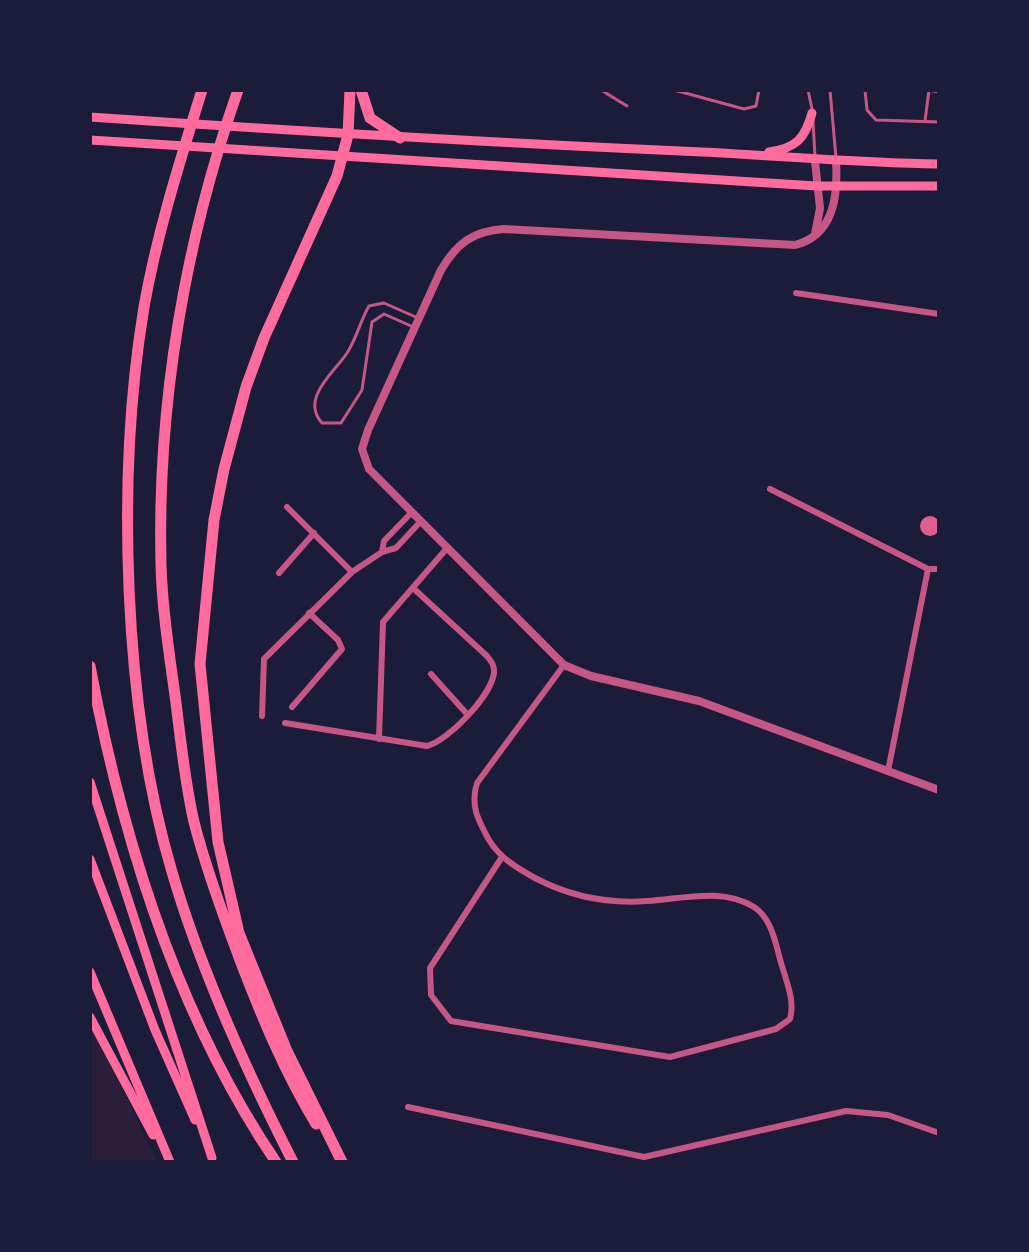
<!DOCTYPE html>
<html>
<head>
<meta charset="utf-8">
<style>
  body { margin:0 }
  #map { position:relative; width:1029px; height:1252px; overflow:hidden; background:#1b1b3a; font-family:Raleway,sans-serif }
  canvas { display:block }
  .frame { position:absolute; inset:0; border:92px solid #1b1b3a; pointer-events:none }
</style>
</head>
<body>
<div id="map">
<canvas width="1029" height="1252"></canvas>
<div class="frame"></div>
</div>
<script>
const c = document.querySelector('canvas').getContext('2d');
c.lineJoin = 'round';
function fill(path, color) { c.fillStyle = color; c.fill(path, 'evenodd'); }
function strokePath(path, color, width, dash) { c.strokeStyle = color; c.lineWidth = width; c.lineCap = dash ? 'butt' : 'round'; c.setLineDash(dash || []); c.stroke(path); }
const green = new Path2D(`
  M90,1020L152,1151L158,1162H90Z`);
const building = new Path2D(`
  M920 526a10 10 0 1 1 20 0a10 10 0 1 1-20 0Z`);
const service = new Path2D(`
  M601,90L627,106
  M674,90L744,109L756,106L759,90
  M808,90L812,109
  M830,90L836,158
  M865,90L867,110L876,120L939,122
  M928,90L939,92
  M813,120L815,157
  M925,121L929,90
  M411,326L384,314L372,322L362,390L341,423H322C300,398 334,373 347,353C357,338 360,321 369,306L384,303L418,318`);
const minor = new Path2D(`
  M796,293L939,314
  M770,489L928,569H939
  M287,507L352,572
  M382,552L384,541L412,512
  M279,573L314,533
  M431,674L467,714
  M292,707L342,649L338,640L309,613
  M262,716L264,659L352,572L382,552L396,548L421,521
  M285,723L427,746C448,741 491,696 494,673C495,666 491,661 487,656L413,588
  M379,739L383,622L448,547
  M888,771L928,569
  M502,857L430,968L431,995L451,1021L670,1057L776,1029L790,1019C795,1002 787,983 782,966C776,947 773,919 754,907C722,887 682,899 647,901C607,904 571,897 535,878C517,868 500,858 489,840C478,820 470,806 477,783L564,665
  M408,1107L644,1157L846,1111L888,1115L939,1133`);
const tertiary = new Path2D(`
  M836,162C838,196 834,235 795,245L504,229C473,231 457,243 441,270L368,430L362,449L369,469L564,665L591,676L699,701L939,790
  M815,234L820,208L815,161`);
const secondary = new Path2D(`
  M90,117C294,131 498,143 702,152C782,156 860,163 939,164
  M90,140L816,186H939
  M769,152C796,148 805,139 812,113
  M90,782L212,1158
  M90,859L155,1030L195,1120
  M90,972L170,1162
  M90,1017L153,1135`);
const motorway = new Path2D(`
  M202,90C180,161 157,233 144,307C116,476 123,707 172,872C201,971 246,1070 293,1162
  M238,90C185,241 157,404 161,565C162,610 170,658 176,703C181,743 185,783 194,822C206,869 223,915 240,960C262,1017 284,1071 316,1124
  M361,90L370,118L400,138
  M90,666C122,838 177,1016 276,1162
  M342,1162L287,1051L239,933L218,842L200,664L214,520L224,469L246,387L264,338L337,176L348,135L350,90`);
fill(green, '#2a1e3b');
fill(building, '#dd5f8e');
strokePath(service, '#c65784', 3);
strokePath(minor, '#c65784', 6);
strokePath(tertiary, '#c65784', 8);
strokePath(secondary, '#ff6b9d', 9);
strokePath(motorway, '#ff6b9d', 11);
</script>
</body>
</html>
